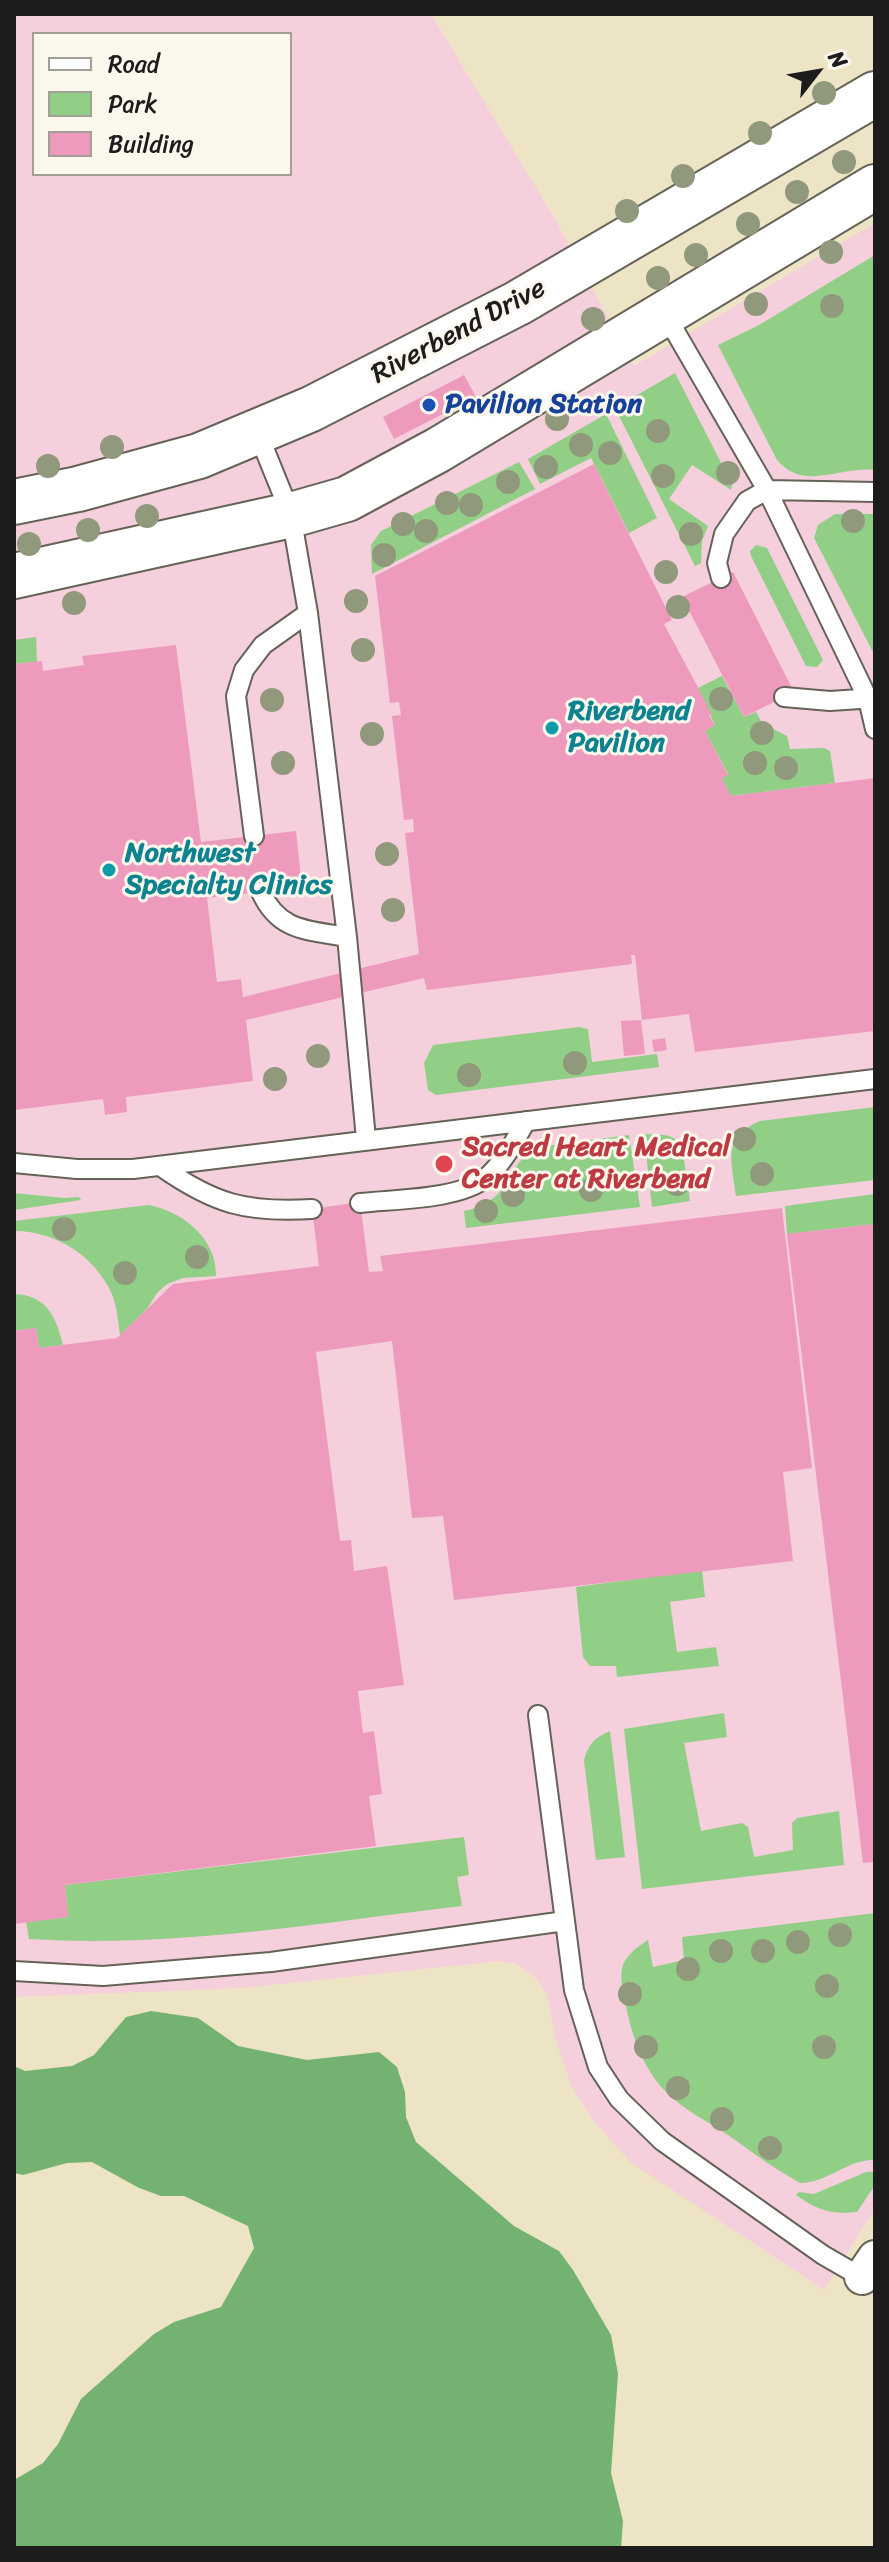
<!DOCTYPE html>
<html>
<head>
<meta charset="utf-8">
<style>
  body { margin:0 }
  #map { position:relative; width:889px; height:2562px; overflow:hidden; background:#ede4c5; font-family:Sriracha,sans-serif }
  canvas { display:block }
  .frame { position:absolute; inset:0; border:16px solid #1c1c1c; pointer-events:none }
  .legend { position:absolute; left:32px; top:32px; width:260px; height:144px; box-sizing:border-box; background:#fbf7ec; border:2px solid #a29f99; margin:0; padding:10px 14px; list-style:none; font-size:24px; color:#1c1c1c }
  .legend li { display:flex; align-items:center; gap:16px; height:40px }
  .legend b { width:40px; border:2px solid #a29f99 }
  .north { position:absolute; left:777px; top:32px; width:80px; height:80px; -webkit-text-stroke:6px #fbf7ec; paint-order:stroke; rotate:59deg; font-size:22px; font-weight:700; line-height:32px; text-align:center; color:#1c1c1c }
  .north::after { content:''; display:block; margin:auto; width:28px; height:36px; background:#1c1c1c; clip-path:polygon(50% 0,100% 100%,50% 72%,0 100%) }
</style>
</head>
<body>
<div id="map">
<canvas width="889" height="2562"></canvas>
<div class="frame"></div>
<ul class="legend">
<li><b style="height:10px;background:#fff"></b>Road</li>
<li><b style="height:22px;background:#90cf85"></b>Park</li>
<li><b style="height:22px;background:#ed9abd"></b>Building</li>
</ul>
<div class="north">N</div>
</div>
<script>
const c = document.querySelector('canvas').getContext('2d');
c.lineJoin = 'round';
function fill(path, color) { c.fillStyle = color; c.fill(path, 'evenodd'); }
function strokePath(path, color, width, dash) { c.strokeStyle = color; c.lineWidth = width; c.lineCap = dash ? 'butt' : 'round'; c.setLineDash(dash || []); c.stroke(path); }
function drawText(font, color, halo, rows, align = 'center') {
  c.font = font + ' Sriracha,sans-serif'; c.lineWidth = 6; c.setLineDash([]); c.textBaseline = 'middle'; c.strokeStyle = halo; c.fillStyle = color; for (const [text, x, y, turn = 0] of rows) {
    c.save(); c.translate(x, y); c.rotate((+turn || 0) * Math.PI / 180); c.textAlign = isNaN(turn) ? turn : align; if (halo) c.strokeText(text, 0, 0); c.fillText(text, 0, 0); c.restore();
  }
}
const built = new Path2D(`
  M14,14H431L555,219L634,366L875,223V2209L824,2290L629,2161L592,2119L571,2085L556,2041L547,1995L536,1978L516,1964L500,1961L242,1988L14,1997ZM34,34H290V174H34Z`);
const green = new Path2D(`
  M875,255V470C840,466 804,492 777,460L718,345L759,325Z
  M675,373L732,484L731,490L692,465L669,499L708,526L702,541L701,563L695,566L615,408Z
  M606,414L657,518L629,533L591,458L540,484L528,459Z
  M519,462L535,489L372,574L371,545L381,531Z
  M835,514H875V656L814,538L818,525Z
  M756,545L767,548L823,660L817,667L806,666L751,556L750,551Z
  M36,637L37,662L14,664V640Z
  M722,676L744,717L756,712L762,723L787,736L790,749L824,748L830,751L835,783L731,796L722,779L728,774L705,731L715,725L698,688Z
  M579,1027L588,1029L592,1062L657,1054L659,1067L436,1095L428,1090L424,1063L433,1045Z
  M875,1107V1180L736,1196C732,1160 721,1138 760,1121Z
  M644,1134C653,1135 667,1133 675,1139C685,1147 688,1188 690,1201L652,1207Z
  M629,1135L640,1207L466,1228L464,1211C515,1201 504,1163 538,1147Z
  M14,1193L65,1198L79,1197L81,1200L14,1210Z
  M875,1194V1224L787,1234L785,1206Z
  M149,1205C183,1212 217,1239 216,1276L183,1278L167,1284L157,1293L147,1309L120,1335C118,1321 117,1305 111,1292C93,1254 54,1231 14,1231V1221Z
  M14,1294C47,1295 56,1317 63,1345L39,1348L36,1328L14,1331Z
  M702,1570L705,1597L670,1602L677,1652L716,1647L719,1666L617,1677L616,1666H590L583,1657L576,1587Z
  M724,1713L727,1737L684,1743L701,1831L742,1823L748,1827L754,1857L793,1850L792,1823L797,1818L839,1811L844,1865L642,1889L624,1729Z
  M610,1731L625,1857L596,1860L584,1760C588,1745 595,1737 610,1731Z
  M464,1837L469,1875L457,1877L462,1906C318,1923 174,1948 29,1939L26,1922L68,1917L65,1885Z
  M875,1913V2160C848,2159 827,2183 800,2183C775,2169 752,2152 728,2135C709,2122 684,2110 668,2094C643,2070 631,2034 625,2001C618,1968 619,1959 648,1940L653,1967L684,1960L682,1937Z
  M866,2172H875V2185L857,2212C831,2215 817,2210 796,2195L799,2192L814,2194Z`);
const forest = new Path2D(`
  M151,2011L198,2018L238,2046L307,2060L379,2052L397,2067L405,2092L406,2117L416,2142L514,2226L559,2251L573,2270L611,2335L618,2374L611,2473L623,2521L621,2548H14V2480L43,2463L58,2444L81,2399L154,2334L174,2322L221,2307L254,2248L248,2226L184,2196H161L139,2188L92,2162L67,2163L23,2175L14,2173V2066L25,2071L72,2066L94,2055L126,2017Z`);
const building = new Path2D(`
  M464,375L476,397L394,439L383,417Z
  M594,464L672,620L664,624L712,714L709,715L715,725L705,731L728,775L722,779L731,796L875,778V1031L695,1052L689,1014L642,1020L635,955H631L632,964L427,990L424,978L246,1020L253,1081L126,1097L127,1112L105,1115L103,1099L14,1110V664L42,661L43,671L84,665L82,656L176,645L201,842L296,831L302,887L207,898L217,982L241,979L243,997L419,954L405,833L414,832L413,819L404,820L392,716L401,715L399,702L390,703L375,576Z
  M733,572L794,692L744,717L682,597Z
  M641,1020L645,1054L624,1056L621,1021Z
  M665,1038L667,1050L654,1052L652,1040Z
  M360,1202L369,1272L383,1271L380,1256L782,1208L812,1468L783,1472L793,1561L454,1600L443,1516L412,1518L392,1341L316,1352L340,1541L351,1540L354,1571L387,1566L404,1685L358,1691L363,1733L374,1731L382,1794L369,1796L376,1846L65,1885L68,1917L14,1924V1331L36,1328L39,1348L117,1338L173,1284L319,1266L312,1209Z
  M875,1224V1862L863,1863L787,1234Z`);
const service = new Path2D(`
  M665,314L767,490L868,699L875,729
  M257,431L291,515L308,613L347,937L366,1139
  M721,578L717,563L724,534L747,501L767,490L875,492
  M784,697L830,701L875,698
  M254,836L236,696L244,670L263,645L308,613
  M261,892C279,932 308,930 347,937
  M14,1163L77,1169H133L875,1079
  M160,1166C214,1204 246,1213 312,1209
  M360,1203C395,1199 460,1200 487,1177C504,1162 515,1140 526,1121
  M538,1715L565,1921
  M14,1971L103,1976L271,1962L565,1921L574,1990L598,2067L619,2099L662,2141L823,2255L868,2281`);
const minor = new Path2D(`
  M862,2277L875,2258`);
const tertiary = new Path2D(`
  M14,502L78,489L199,456L311,409L518,303L875,94
  M14,576L291,515L347,499L438,450L875,187`);
const trees = [
  [824,93],
  [760,133],
  [844,162],
  [683,176],
  [797,192],
  [627,211],
  [748,224],
  [831,252],
  [696,255],
  [658,278],
  [756,304],
  [832,306],
  [593,319],
  [557,419],
  [658,431],
  [581,445],
  [112,447],
  [610,453],
  [48,466],
  [546,467],
  [728,473],
  [663,476],
  [508,482],
  [447,503],
  [471,505],
  [147,516],
  [853,521],
  [403,524],
  [88,530],
  [426,531],
  [691,534],
  [29,544],
  [384,555],
  [666,572],
  [356,601],
  [74,603],
  [678,607],
  [363,650],
  [721,699],
  [272,700],
  [762,733],
  [372,734],
  [283,763],
  [755,763],
  [786,768],
  [387,854],
  [393,910],
  [318,1056],
  [575,1063],
  [469,1075],
  [275,1079],
  [744,1139],
  [762,1174],
  [677,1184],
  [591,1190],
  [513,1195],
  [486,1211],
  [64,1229],
  [197,1257],
  [125,1273],
  [840,1935],
  [798,1942],
  [721,1951],
  [763,1951],
  [688,1969],
  [827,1986],
  [630,1994],
  [646,2047],
  [824,2047],
  [678,2088],
  [722,2119],
  [770,2148]
];
const markers = [
  [429,405,8,"#1a4fb4"],
  [552,728,8,"#0f9aa8"],
  [109,870,8,"#0f9aa8"],
  [444,1164,10,"#e0444e"]
];
const streetNames = [
  ["Riverbend Drive",459,332,-28]
];
const transitNames = [
  ["Pavilion Station",445,405]
];
const cultureNames = [
  ["Riverbend",568,712],
  ["Pavilion",568,744],
  ["Northwest",125,854],
  ["Specialty Clinics",125,886]
];
const healthNames = [
  ["Sacred Heart Medical",462,1148],
  ["Center at Riverbend",462,1180]
];
fill(built, '#f5cfdc');
fill(green, '#90cf85');
fill(forest, '#74b272');
fill(building, '#ed9abd');
strokePath(service, '#656257', 22);
strokePath(minor, '#656257', 38);
strokePath(tertiary, '#656257', 48);
strokePath(service, '#fff', 18);
strokePath(minor, '#fff', 34);
strokePath(tertiary, '#fff', 44);
c.fillStyle = '#91997c';
for (const [x, y] of trees) { c.beginPath(); c.arc(x, y, 12, 0, 2 * Math.PI); c.fill(); }
for (const [x, y, r, color] of markers) { const dot = new Path2D(); dot.arc(x, y, r, 0, 2 * Math.PI); c.fillStyle = color; c.fill(dot); strokePath(dot, '#fbf7ec', 3); }
drawText('28px', '#1c1c1c', '#fbf7ec', streetNames);
drawText('bold 28px', '#164399', '#fbf7ec', transitNames, 'left');
drawText('bold 28px', '#0d838f', '#fbf7ec', cultureNames, 'left');
drawText('bold 28px', '#be3a42', '#fbf7ec', healthNames, 'left');
</script>
</body>
</html>
